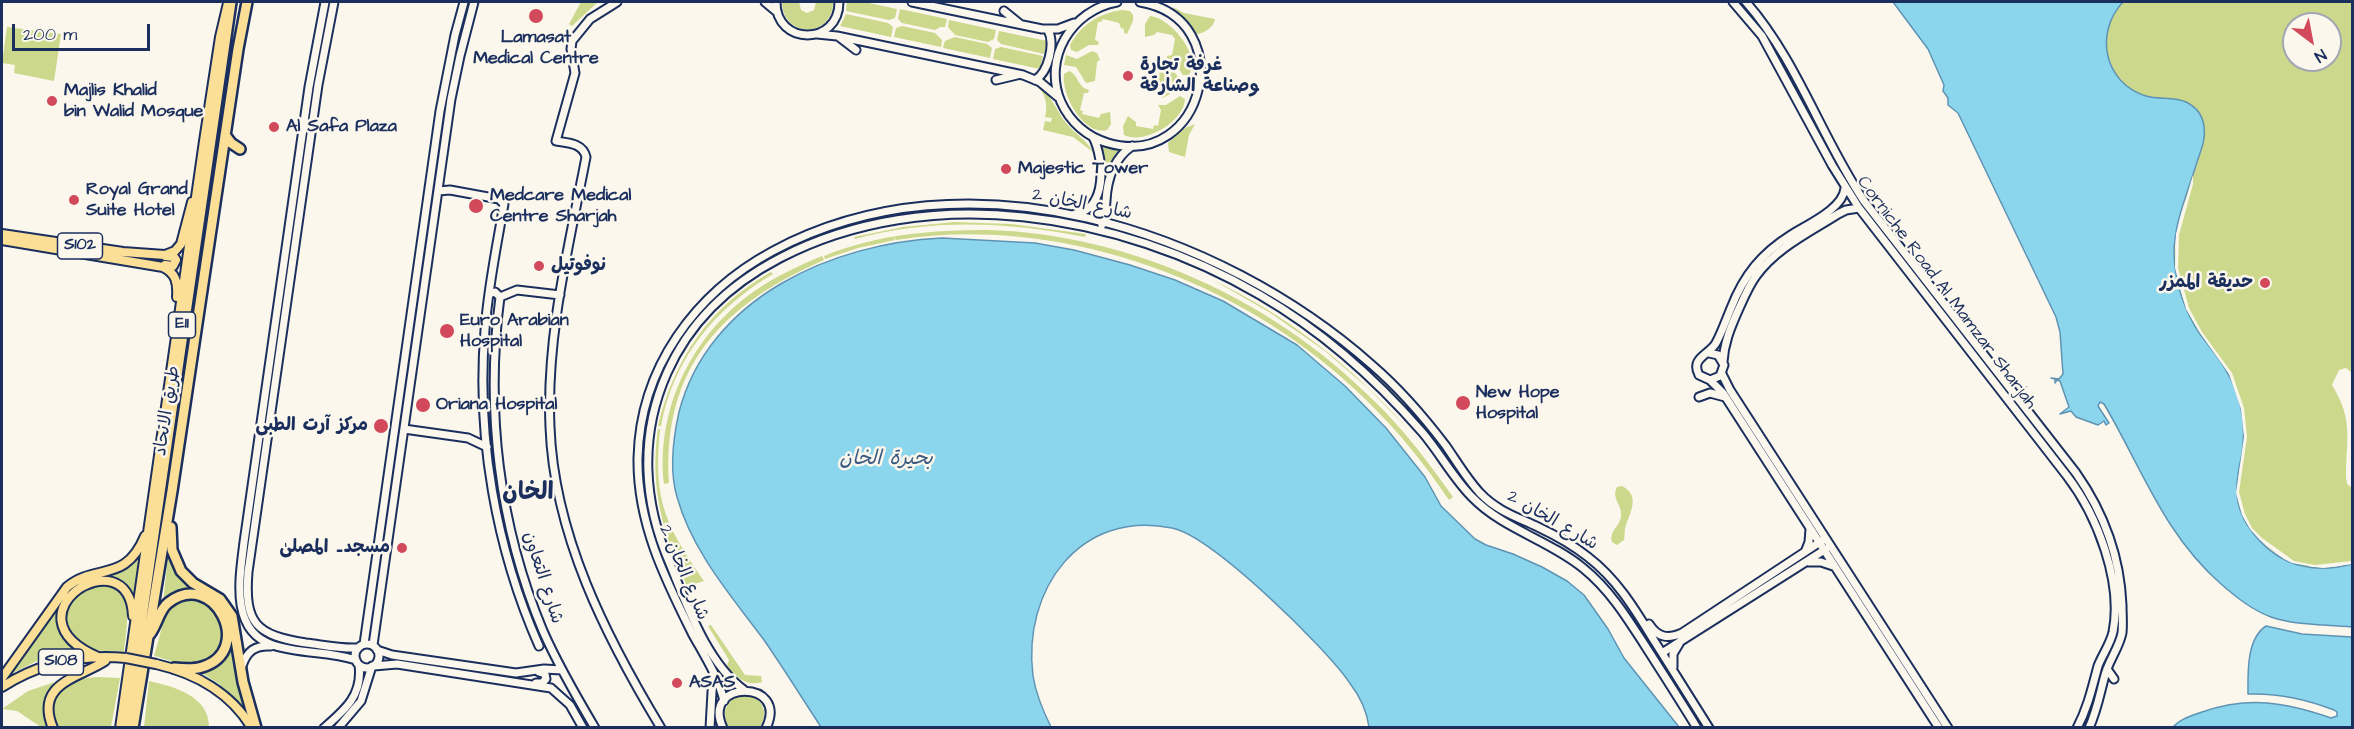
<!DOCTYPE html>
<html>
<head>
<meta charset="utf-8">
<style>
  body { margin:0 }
  #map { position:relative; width:2354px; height:729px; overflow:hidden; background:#fbf7ec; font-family:"Architects Daughter",sans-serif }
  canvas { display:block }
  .frame { position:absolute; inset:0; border:3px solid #1b2f5e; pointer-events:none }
  .north { position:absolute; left:2282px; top:12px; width:60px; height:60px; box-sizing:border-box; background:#fbf7ec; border:2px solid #a1a7b3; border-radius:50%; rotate:148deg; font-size:16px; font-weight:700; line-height:24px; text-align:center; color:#1b2f5e }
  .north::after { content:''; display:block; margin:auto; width:21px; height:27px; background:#d1495b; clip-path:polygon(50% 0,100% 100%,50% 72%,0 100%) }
  .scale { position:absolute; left:12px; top:24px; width:138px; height:27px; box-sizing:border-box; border:3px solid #1b2f5e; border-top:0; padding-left:8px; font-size:18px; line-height:21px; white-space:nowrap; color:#1b2f5e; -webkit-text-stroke:4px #fbf7ec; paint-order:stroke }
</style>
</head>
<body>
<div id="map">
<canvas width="2354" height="729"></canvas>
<div class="frame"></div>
<div class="north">N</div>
<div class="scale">200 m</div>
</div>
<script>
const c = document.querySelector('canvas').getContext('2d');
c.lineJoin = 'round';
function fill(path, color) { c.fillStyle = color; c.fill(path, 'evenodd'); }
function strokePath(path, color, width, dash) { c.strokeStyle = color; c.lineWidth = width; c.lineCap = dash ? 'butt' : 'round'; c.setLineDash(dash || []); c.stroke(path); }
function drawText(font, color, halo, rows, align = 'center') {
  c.font = font + ' "Architects Daughter","Playpen Sans Arabic",sans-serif'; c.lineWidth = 5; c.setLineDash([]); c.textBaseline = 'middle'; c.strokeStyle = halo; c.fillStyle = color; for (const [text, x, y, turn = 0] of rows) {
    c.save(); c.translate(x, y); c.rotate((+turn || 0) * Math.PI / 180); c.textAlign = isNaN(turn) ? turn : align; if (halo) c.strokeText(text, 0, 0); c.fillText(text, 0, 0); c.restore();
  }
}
const green = new Path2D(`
  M581,2H598L572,26L569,24Z
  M782,2H799L801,10L807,13L814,10L816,2H833C833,38 783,39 782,2Z
  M847,2H864L897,9L895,18L889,20L846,11Z
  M2123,2H2352V373L2346,368L2339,370L2332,385C2354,421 2346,438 2346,477L2347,484L2352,488V564L2303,566L2273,551L2253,533L2237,501L2242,455L2186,309L2174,255L2187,193L2204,142L2203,121L2198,112L2172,98H2153L2138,93L2127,86L2115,73L2107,53L2106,32L2112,17ZM2294,24H2330V60H2294Z
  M1173,7L1184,13L1215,19C1214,27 1204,34 1196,34Z
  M900,9L947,19L945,27H940L935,30L902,23L898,19Z
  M1122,10L1130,11L1133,15V21L1127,34L1124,33V29L1121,28L1119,23L1103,19L1101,22H1098L1095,40L1099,42L1098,45H1089L1077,52L1071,50L1070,45C1081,25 1099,13 1122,10Z
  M846,14L888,23L893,27L891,37L840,26Z
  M1150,16C1171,18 1202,56 1189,75H1183L1174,62L1167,60V56L1172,55L1175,39L1172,35L1157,32L1154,35L1145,37V24Z
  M949,20L996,30L994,39L988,42L955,35L948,27Z
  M902,26L935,33L942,40L941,47L894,37L896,28Z
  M7,27L61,34L54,81L14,73L15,65L2,63Z
  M999,31L1047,41L1044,54L1001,44L997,40Z
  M955,37L987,44L992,48L990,58L943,48L945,41Z
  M1001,47L1043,56L1040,69L993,59L995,49Z
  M1092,51L1097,53L1100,60L1097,62L1095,81L1086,83L1076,67L1064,65L1066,55L1077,59Z
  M1167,67L1173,70L1181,81L1192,82L1190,93L1179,89L1163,98L1156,94L1160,70Z
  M1069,71C1079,75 1077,87 1089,90L1088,93H1084L1080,110L1083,111L1082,114L1099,118L1101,114L1110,112L1111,124L1107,130C1083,136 1061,94 1064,74Z
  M1038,85C1052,95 1056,111 1067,124C1075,134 1087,140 1093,152L1073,137L1043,130L1045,121L1051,122L1052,118L1045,117C1048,106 1046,94 1037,86Z
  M1180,96L1185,99C1184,122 1144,145 1124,135L1123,126L1128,116L1136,122V126L1153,129L1154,125L1158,126L1161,110L1158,105H1166Z
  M1195,124L1189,135L1185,157L1169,152L1168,143L1185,128Z
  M1101,146L1120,151L1108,171L1102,208L1098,211L1096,208C1104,189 1108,166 1101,146Z
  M939,208C990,209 1040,212 1090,222L1089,225C1007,209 925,205 843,228L842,225L858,221Z
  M955,222L1011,224L1086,234L1085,237C1009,222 930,218 855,239L854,237L903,227Z
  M990,230C1131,235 1272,299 1372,399C1403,428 1428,462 1453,497L1449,500C1359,364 1222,273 1063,243C1008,233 951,231 896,240L894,236L895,240L858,248L825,259L824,256C878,234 932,230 990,230Z
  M822,256L824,260C723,304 662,366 669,483L664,484C656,412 689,342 745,298C768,280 795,267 822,256Z
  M1219,266C1241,278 1265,290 1287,304C1335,335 1377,373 1416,415L1414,417C1357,355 1293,306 1217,268Z
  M771,272L773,274C715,308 673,359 661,426H658C674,359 710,306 771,272Z
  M1213,280C1288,316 1352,366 1408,429L1369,389L1325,351L1269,312Z
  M658,429H660C653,501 665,524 704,581L694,584L690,592C664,537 649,490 658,429Z
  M1622,486C1640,495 1631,511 1626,525C1624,530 1625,535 1624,540L1617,545L1612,542C1609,529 1621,527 1621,515C1622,504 1611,499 1617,487Z
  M140,555L134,599L122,585L105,577L122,570Z
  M168,556L180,576L197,590L177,593L163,603Z
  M95,585C137,584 127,623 124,652C112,651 97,652 87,648C67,639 60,614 74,597C79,591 88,588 95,585Z
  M184,599C193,599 203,599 211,606C231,624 225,660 195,664C182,666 166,659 154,656L167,609L173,604Z
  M58,605V626L65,641L74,651L43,658L7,676Z
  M711,625L745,675L761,676L762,682C747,687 736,677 727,666L729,660L708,626Z
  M231,637L243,703L241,704L218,683L200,672Z
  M97,677L120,678L111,727L57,728C43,694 67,679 97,677Z
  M58,681C45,695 42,710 48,727H41L17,711L2,709L28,691Z
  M149,681C175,687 209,696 209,727H144Z
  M747,694C763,699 769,713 760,727L729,728C719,711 728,696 747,694Z`);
const water = new Path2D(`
  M1893,2H2123C2094,33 2104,83 2146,96C2159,100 2174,96 2186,102C2196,107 2203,116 2204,127C2206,139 2201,150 2197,162C2188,192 2174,222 2174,254C2175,282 2184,311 2200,334C2214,353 2228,369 2236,391C2244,412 2245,433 2242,454C2239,467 2236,481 2237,494C2239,527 2272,560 2303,566C2319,570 2337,568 2352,564V627C2325,624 2297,626 2271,617C2252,610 2236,597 2221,584C2163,533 2142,468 2104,404L2100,402L2098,406L2109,423L2106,425L2104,421L2098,425L2076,417L2071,411L2060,414L2069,407L2060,381L2057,380L2055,383V379L2051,378L2059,379L2063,374L2060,332L2056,317L1958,113L1948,105V98L1943,91L1944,85L1928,49Z
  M942,238L1035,243L1074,250L1130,265L1175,280L1223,301L1297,345L1345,386L1386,428L1425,477L1441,506L1475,539L1486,545L1513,554L1542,567L1567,581L1584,595L1608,629L1624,658L1679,727H1369C1367,711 1359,695 1349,682C1325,647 1212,536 1172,528C1080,509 1022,590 1033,676C1036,694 1043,711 1051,727H821C802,698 784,669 764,640C731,596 692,551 677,497C669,470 673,439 679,412C709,297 833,243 942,238Z
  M2266,626L2302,634L2352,637V727H2173C2180,719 2191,716 2202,712C2249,696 2285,702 2331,718L2337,716V712L2334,710C2306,699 2278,693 2248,694C2248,674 2246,639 2266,626Z`);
const pier = new Path2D(`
  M2193,175V184L2179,235L2178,268L2189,308L2202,332L2232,373L2244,408L2247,437L2239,492L2245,514L2252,528L2262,538L2294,561L2315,565L2352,561V564L2323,568L2292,563L2284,559L2260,540L2250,529L2242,515L2236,493L2244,437L2241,409L2229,374L2200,333L2186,309L2175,268L2176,234Z`);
const secondary = new Path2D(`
  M325,2L309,87L244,542C240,576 229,631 273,645C299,654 329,651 356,660
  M334,2L318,85L248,572C244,624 256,635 306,643C323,645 340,649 358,648
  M617,2L590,19L572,41L571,49L575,73L556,141C568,143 583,143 586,157C569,246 546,336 550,427C554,535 606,637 661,728
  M765,2L777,12
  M776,2C776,46 839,46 839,2
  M912,2L1042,29H1058L1074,23
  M1117,2C1072,10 1042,58 1061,102C1070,122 1087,137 1108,143C1205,171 1241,19 1140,2
  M1733,2L1762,36L1832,165L1859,208L2067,476C2097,515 2123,582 2113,632C2110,645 2102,655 2098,666C2092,688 2088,707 2077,728
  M1746,2C1797,60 1821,137 1864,201L2076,473C2104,513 2120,556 2122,605C2122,614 2123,624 2122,633C2119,648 2109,660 2105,675C2100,693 2097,711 2089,728
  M1004,11L1020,24
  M817,34L837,36L1023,75L1040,82L1058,97
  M839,37L856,50
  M996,80L1017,75
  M1035,80C1049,72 1055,43 1048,30
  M438,191L450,190L499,199L504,204C497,245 488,287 485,330C476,436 496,549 539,646
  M1095,200L1094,209L1096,213H1101L1104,207
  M1075,214C1108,209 1104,159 1093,137
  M1102,225C1106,217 1105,210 1106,201C1107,180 1113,159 1132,146
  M489,294L495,292L500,297C485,410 499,526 543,631C558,665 576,696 595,728
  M500,297L517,290L560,295
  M1709,353L1718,355L1724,365L1720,376L1710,380L1699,375C1690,358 1709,355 1716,343C1722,332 1726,320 1731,308C1744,275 1761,254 1791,235C1808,224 1843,209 1845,188
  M1723,362C1724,344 1730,329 1737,313C1743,300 1748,287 1756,276C1776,248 1810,232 1838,214L1846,210L1859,208
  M1722,374L1730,390L1948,728
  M1710,380L1723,393L1939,728
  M1699,397L1710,393L1725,397
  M404,429L468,438L487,447
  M1805,552L1809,542L1810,529
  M1809,562H1821L1833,566
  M1649,624C1658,638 1668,639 1682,633L1823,540
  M355 656a12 12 0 1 1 24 0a12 12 0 1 1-24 0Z
  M364,644L440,111L455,35L464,2
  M373,645L451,99L460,56L474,2
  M377,650L392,655L516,673L544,669L562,670
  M1662,653L1826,549
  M242,666C247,651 255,645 271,646
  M374,666L397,664L551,688L570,705L583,728
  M1673,667V654L1679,644
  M2107,669L2114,679
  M536,683H542L546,679L545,674L539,672
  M744,690C707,663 687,605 670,564C643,502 639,436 667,373C690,321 730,284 780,258C928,181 1120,213 1260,295C1322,331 1375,378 1422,432C1440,453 1453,478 1472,497C1503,529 1549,540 1583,568C1609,589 1626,616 1644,644C1662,672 1680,700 1697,728
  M724,701C718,676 704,655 692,633C664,577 637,522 638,458C640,368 695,293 773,251C967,147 1218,229 1372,365C1400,389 1424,417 1446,446C1457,462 1467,479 1480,493C1497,511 1517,517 1538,527C1555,535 1573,545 1588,557C1618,580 1636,611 1655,642C1673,671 1691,699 1709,728
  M324,728C345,710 363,695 359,665
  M338,728L361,701L372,666
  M710,728L713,674
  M723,728C700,679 790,679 766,728`);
const primary = new Path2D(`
  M2,234L123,252L165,255L175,251L181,244L192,202
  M2,240L163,267C176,273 178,283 177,297
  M165,256L174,257L176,260L173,266L165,265
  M98,657C0,615 129,534 133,616
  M156,664C195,673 231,693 252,728
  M2,678L67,587C96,563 125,584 145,536
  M2,687C39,663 82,654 126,658
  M53,728C34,683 79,678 105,661
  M120,728L204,141L220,37L228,3`);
const highway = new Path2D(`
  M225,135L231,143L240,149
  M171,527L172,550L181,571L193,583L220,599L232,616L243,682L256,728
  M150,634C157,625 159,610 168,603C214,567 256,651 202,667C193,670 183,669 174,668
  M126,728L231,2
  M133,728L172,491L238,49L247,2`);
const primaryBridge = new Path2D(`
  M126,658L156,664`);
const markers = [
  [536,16,8,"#d1495b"],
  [1128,76,6,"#d1495b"],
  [52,101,6,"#d1495b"],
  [274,127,6,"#d1495b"],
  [1006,169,6,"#d1495b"],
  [74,200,6,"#d1495b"],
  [476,206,8,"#d1495b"],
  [539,266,6,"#d1495b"],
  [2265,283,6,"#d1495b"],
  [447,331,8,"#d1495b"],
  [1463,403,8,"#d1495b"],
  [423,405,8,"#d1495b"],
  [381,426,8,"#d1495b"],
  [402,548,6,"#d1495b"],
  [677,683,6,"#d1495b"]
];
const shields = [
  [80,246,45],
  [182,325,27],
  [61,662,45]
];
const shieldNames = [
  ["S102",80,246],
  ["E11",182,325],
  ["S108",61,662]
];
const poiNames = [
  ["Lamasat",536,38,"center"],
  ["Medical Centre",536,59,"center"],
  ["غرفة تجارة",1140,66],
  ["وصناعة الشارقة",1140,87],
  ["Majlis Khalid",64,91],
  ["bin Walid Mosque",64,112],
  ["Al Safa Plaza",286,127],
  ["Majestic Tower",1018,169],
  ["Royal Grand",86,190],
  ["Suite Hotel",86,211],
  ["Medcare Medical",490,196],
  ["Centre Sharjah",490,217],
  ["نوفوتيل",551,266],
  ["حديقة الممزر",2253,283,"right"],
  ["Euro Arabian",460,321],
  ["Hospital",460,342],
  ["New Hope",1476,393],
  ["Hospital",1476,414],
  ["Oriana Hospital",436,405],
  ["مرکز آرت الطبی",368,426,"right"],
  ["مسجد۔ المصلیٰ",390,548,"right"],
  ["ASAS",689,683]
];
const streetNames = [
  ["شارع الخان 2",1082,205,11],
  ["Corniche Road Al Mamzar Sharjah",1946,293,53],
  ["طريق الاتحاد",168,411,-81],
  ["شارع الخان 2",1552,521,30],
  ["شارع الخان 2",683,573,67],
  ["شارع التعاون",542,578,72]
];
const waterNames = [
  ["بحيرة الخان",886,460]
];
const districtNames = [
  ["الخان",528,494]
];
fill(green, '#ccd88b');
fill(water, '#8cd6ed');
strokePath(water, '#5f93b4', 1.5);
fill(pier, '#fbf7ec');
strokePath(secondary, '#1b2f5e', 11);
strokePath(primary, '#1b2f5e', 12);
strokePath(highway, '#1b2f5e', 14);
strokePath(secondary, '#fbf7ec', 7);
strokePath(primary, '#fbdf96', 8);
strokePath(highway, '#fbdf96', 9);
strokePath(primaryBridge, '#1b2f5e', 12, []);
strokePath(primaryBridge, '#fbdf96', 8);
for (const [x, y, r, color] of markers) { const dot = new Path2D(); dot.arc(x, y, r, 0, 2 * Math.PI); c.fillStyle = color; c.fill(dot); strokePath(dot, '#fbf7ec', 2); }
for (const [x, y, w] of shields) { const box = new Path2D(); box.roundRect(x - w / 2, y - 13, w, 26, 4.5); c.fillStyle = '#fbf7ec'; c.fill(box); strokePath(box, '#1b2f5e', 1.5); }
drawText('bold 16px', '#1b2f5e', null, shieldNames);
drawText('bold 18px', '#1b2f5e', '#fbf7ec', poiNames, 'left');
drawText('18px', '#1b2f5e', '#fbf7ec', streetNames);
drawText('italic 20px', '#375982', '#fbf7ec', waterNames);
drawText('bold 24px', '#1b2f5e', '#fbf7ec', districtNames);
</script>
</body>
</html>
